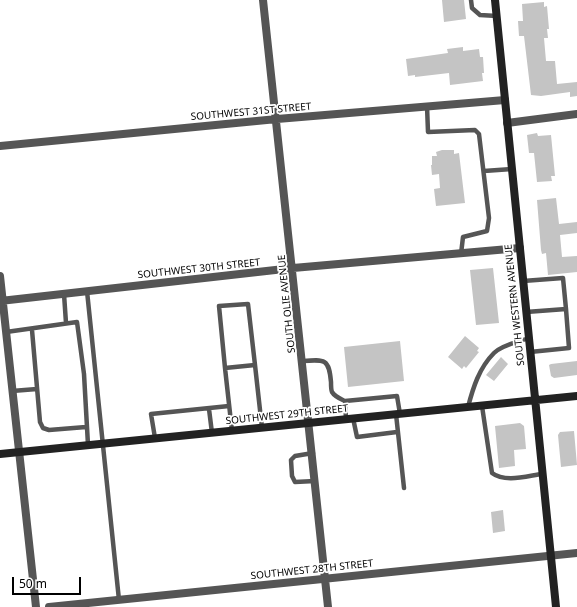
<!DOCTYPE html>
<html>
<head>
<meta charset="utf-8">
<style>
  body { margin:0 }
  #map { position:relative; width:577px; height:607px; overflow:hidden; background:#fff; font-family:"Noto Sans",sans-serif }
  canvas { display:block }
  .scale { position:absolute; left:12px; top:577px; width:69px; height:18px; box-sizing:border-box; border:2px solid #000; border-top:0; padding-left:5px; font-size:12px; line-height:14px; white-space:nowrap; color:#000; -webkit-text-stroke:3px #fff; paint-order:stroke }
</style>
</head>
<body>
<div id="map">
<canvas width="577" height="607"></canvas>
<div class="scale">50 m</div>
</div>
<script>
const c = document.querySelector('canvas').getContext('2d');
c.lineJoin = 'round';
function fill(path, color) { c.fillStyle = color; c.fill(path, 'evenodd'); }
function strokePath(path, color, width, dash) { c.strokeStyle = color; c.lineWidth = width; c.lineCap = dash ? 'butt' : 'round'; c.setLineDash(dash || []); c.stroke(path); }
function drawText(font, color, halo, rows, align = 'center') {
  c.font = font + ' "Noto Sans",sans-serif'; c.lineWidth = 3.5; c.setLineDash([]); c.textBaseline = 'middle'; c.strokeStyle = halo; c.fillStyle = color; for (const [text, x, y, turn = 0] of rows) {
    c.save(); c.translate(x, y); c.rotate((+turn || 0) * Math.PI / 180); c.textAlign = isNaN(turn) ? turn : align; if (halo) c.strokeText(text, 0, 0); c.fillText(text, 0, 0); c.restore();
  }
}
const building = new Path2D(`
  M442,0H464L466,19L444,22Z
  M544,2V7L547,6L549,29H547L548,38H544L546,61H555L557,84L577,82V96L570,97V92L541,96L531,95L524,36H519L518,21H523L522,4Z
  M463,47V51L479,49L480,57H483L484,73H482L483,81L450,85L449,73L415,77V75L408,76L406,59L448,53L447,49Z
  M537,133L538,136L551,135L555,176H551L552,181L537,182L534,153H529L527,135Z
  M442,150H454V154L459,153L465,203L436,206L434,189L440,188L439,174L432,175L431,165H432V156H437L436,152Z
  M556,198L559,224L577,222V233L560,235L562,257L577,256V272L548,275L546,253L542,254L541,250L537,200Z
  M493,268L499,323L476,325L470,270Z
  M465,336L479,348L477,351L479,352L466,368L464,366L462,369L448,357Z
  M400,341L404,381L348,387L344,347Z
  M501,357L508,364L494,381L486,375Z
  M577,361V375L554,378L551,376L549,365L551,364Z
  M520,423L524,426L526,449L514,450L515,466L499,468L495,426Z
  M574,431L577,465L561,467L558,435L560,432Z
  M503,510L505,531L493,533L491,512Z`);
const lane = new Path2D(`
  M471,0L472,8L480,15L497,16
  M427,106L428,132L475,130L479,134L489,218L487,231L463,237L461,254
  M484,171L512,169
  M523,281L563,278L566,309
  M87,291L119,600
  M64,294L66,323
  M526,312L566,309L569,348L530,352
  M32,330L40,422L43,428L49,430L86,427
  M6,332L77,322L84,374L88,445
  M303,361C325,359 329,359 331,382C331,385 331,390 332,392C335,397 341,399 345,401L346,419
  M225,368L219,306L248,304L255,365
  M12,391L37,389
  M345,401L397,396L400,414
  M482,406L492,473C505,483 527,476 542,474
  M468,407C473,388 479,368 494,353C502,345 518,342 529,338
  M209,409L212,433
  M396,414L404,488
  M353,418L357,437L397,432
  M232,431L225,368L255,365L262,428
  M155,438L151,414L229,406
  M313,453L295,456L291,460L292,476L295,482L315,481`);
const street = new Path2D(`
  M263,0L328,607
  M507,123L577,114
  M0,146L277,119L505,100
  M0,276L36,607
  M0,301L293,268L520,248
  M49,607L577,553`);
const secondary = new Path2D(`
  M495,0L556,607
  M0,454L577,396`);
const streetNames = [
  ["SOUTHWEST 31ST STREET",251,112,-5],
  ["SOUTHWEST 30TH STREET",199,269,-6],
  ["SOUTH OLIE AVENUE",287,304,-96],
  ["SOUTH WESTERN AVENUE",515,305,-96],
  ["SOUTHWEST 29TH STREET",287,415,-6],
  ["SOUTHWEST 28TH STREET",312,570,-6]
];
fill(building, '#c4c4c4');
strokePath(lane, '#555', 4.5);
strokePath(street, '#555', 8);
strokePath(secondary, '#222', 8);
drawText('10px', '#000', '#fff', streetNames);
</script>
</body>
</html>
